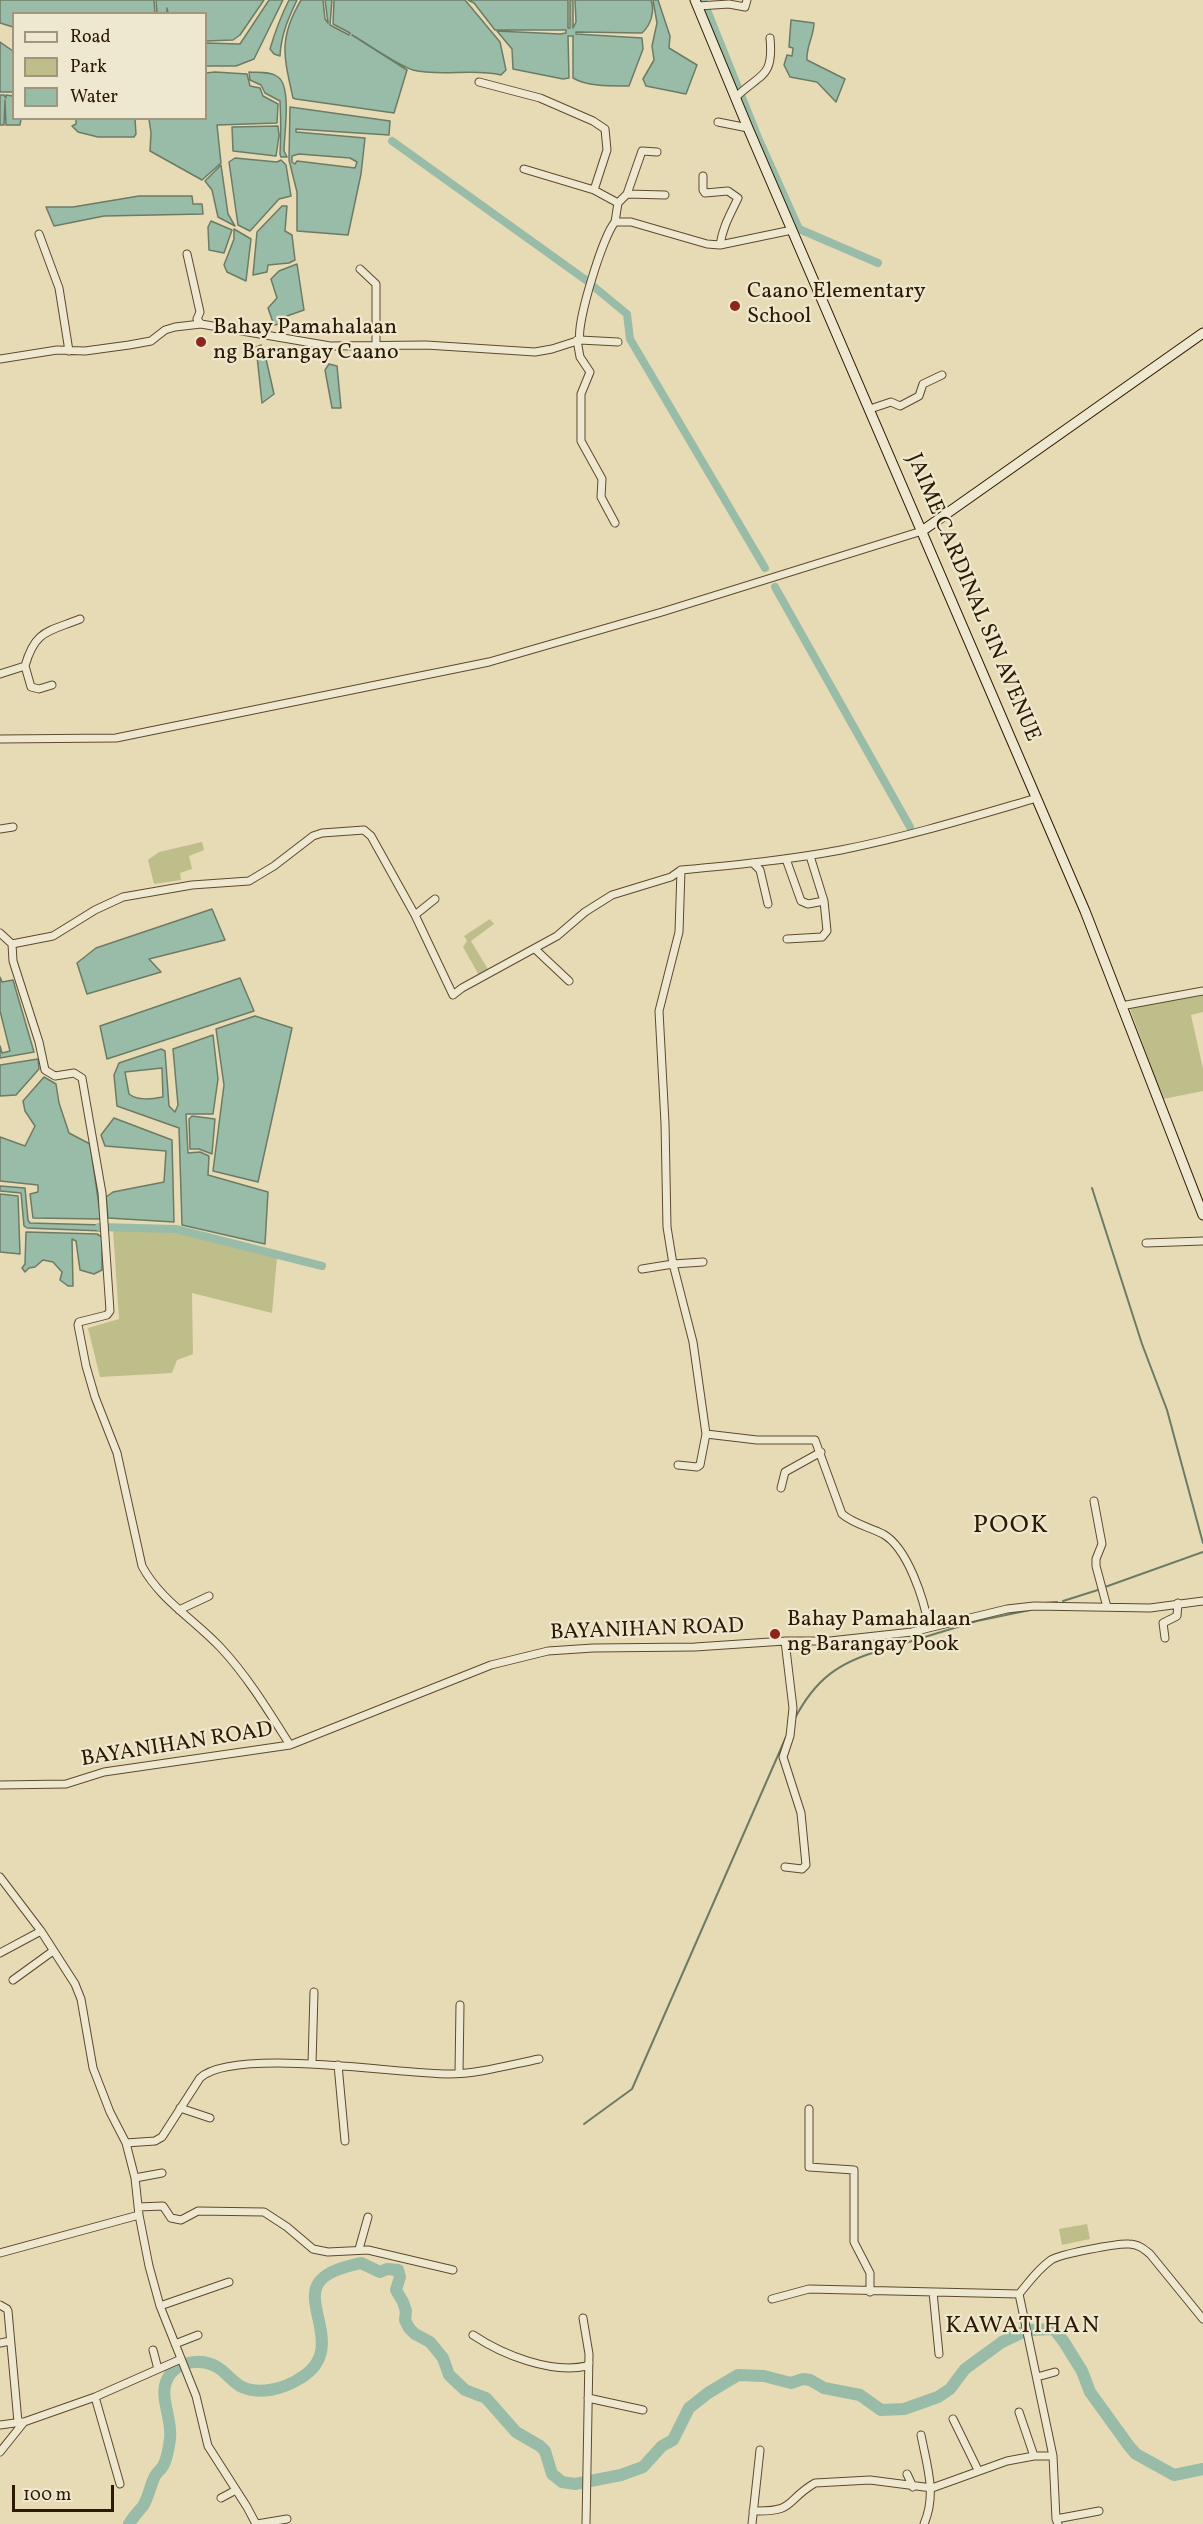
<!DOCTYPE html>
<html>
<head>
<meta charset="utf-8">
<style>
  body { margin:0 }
  #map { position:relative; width:1203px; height:2524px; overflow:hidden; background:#e7dbb6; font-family:Vollkorn,serif }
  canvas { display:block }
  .legend { position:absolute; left:12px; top:12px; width:195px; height:108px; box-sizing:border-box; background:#efe8d0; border:2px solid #a1957d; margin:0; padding:8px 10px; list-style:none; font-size:18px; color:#2d1900 }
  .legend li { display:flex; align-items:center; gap:12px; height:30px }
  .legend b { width:30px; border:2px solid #a1957d }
  .scale { position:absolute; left:12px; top:2485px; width:102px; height:27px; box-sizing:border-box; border:3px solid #2d1900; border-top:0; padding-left:8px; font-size:18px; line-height:21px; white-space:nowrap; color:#2d1900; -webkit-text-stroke:4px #efe8d0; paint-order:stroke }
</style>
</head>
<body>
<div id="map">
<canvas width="1203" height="2524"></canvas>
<ul class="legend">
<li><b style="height:8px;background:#efe8d0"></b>Road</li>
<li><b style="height:16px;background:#bdbe89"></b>Park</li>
<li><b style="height:16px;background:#98bca8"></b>Water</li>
</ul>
<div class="scale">100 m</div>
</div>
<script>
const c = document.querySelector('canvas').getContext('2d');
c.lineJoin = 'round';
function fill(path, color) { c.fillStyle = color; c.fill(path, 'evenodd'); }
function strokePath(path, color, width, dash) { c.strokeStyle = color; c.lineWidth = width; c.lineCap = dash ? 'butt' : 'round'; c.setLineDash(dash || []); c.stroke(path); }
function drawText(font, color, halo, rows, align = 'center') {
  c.font = font + ' Vollkorn,serif'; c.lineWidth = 4.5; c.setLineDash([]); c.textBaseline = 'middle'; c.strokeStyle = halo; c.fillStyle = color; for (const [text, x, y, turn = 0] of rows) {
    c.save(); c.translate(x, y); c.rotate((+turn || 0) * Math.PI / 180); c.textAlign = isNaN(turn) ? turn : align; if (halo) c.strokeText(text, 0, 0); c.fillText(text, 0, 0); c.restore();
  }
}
const green = new Path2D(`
  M202,842L204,850L189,856L192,869L180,873L181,880L154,884L148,860L159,852Z
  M490,919L494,924L471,941L489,971L480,977L463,947L467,941L464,936Z
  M1203,994V1012L1191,1015L1203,1069V1091L1163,1099L1129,1006Z
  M113,1230L180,1232L277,1258L272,1313L192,1293L193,1354L177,1360L172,1373L100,1377L88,1328L119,1319Z
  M1087,2224L1090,2239L1062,2245L1059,2229Z`);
const water = new Path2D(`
  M0,0H154L155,13L14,14L13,27L0,23Z
  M156,0H264L240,35L233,40L206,41V14L168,13L167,8V13H157Z
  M269,0H283L254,59L236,66H206V43L240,44Z
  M289,0H297C288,19 281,35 280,56L274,54L270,49C275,32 281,16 289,0Z
  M301,0H323L325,19L328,23L325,0H332L330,25L349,35L350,33L333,24L334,0H465L500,42L506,70L501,75C474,68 440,77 413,70C397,65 368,44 352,35L407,70L394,113L296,99L293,98C284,57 278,39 301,0Z
  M468,0H568V28H570V0H573V28L576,22L575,0H651C655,11 651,25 642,33L576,32V34L642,38L643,49L629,86C612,86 588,87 573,78V36H568L569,78L563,79L513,69L512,49L497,31L560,34L566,33V30H495L474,3Z
  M653,0H658L670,36L669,48L697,65L686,94L646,86L643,79L654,60L652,46L657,23Z
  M791,20L814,23C814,36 806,46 807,60L845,79L836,102L817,82L790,77L784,65L787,55L792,56L793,48L789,47Z
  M0,42L13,51V92H0Z
  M215,72L247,74L250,86L260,88L263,96L278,104L277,123L217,125L221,163L202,180L150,151L151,133L149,119L206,118V73Z
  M249,72C258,73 270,71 278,77C292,87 284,135 284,151L287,157H281L280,154C281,135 281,120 280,101L265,93L261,85L250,80Z
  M0,95H4L6,98V95L13,96L14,118L21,119L20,125H6L5,100L4,125H0Z
  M290,107L390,121L389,135L296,129V132L365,138L361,174L348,235L297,231V192L289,160ZM299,154L350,158L357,162L355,168L297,161L295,164L292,162V156Z
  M76,119H135L136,134L134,137H98L78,132L72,126L76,124Z
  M278,126L279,136L276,156L233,151L232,127Z
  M235,158L277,162L281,160L286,165L291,196L279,199L250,231L238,225L229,162Z
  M221,165L228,214L235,226L218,217L212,190L205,181Z
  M139,196H192L193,204H202L203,214L104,216L54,226L46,207H73Z
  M282,206H287L285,231L292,235L295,260L289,263L268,265L267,272L253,275L257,232Z
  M211,221L232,230L224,253L209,250L208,227Z
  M234,229L251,239L246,281L227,272L224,265L234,239Z
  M297,264L304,310L287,316L280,324L274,325L268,308L277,298L271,279L279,271Z
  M261,345L264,350L274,394L262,403L256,347Z
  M329,364L337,366L341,408H332L325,370Z
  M212,909L225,940L149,959L161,972L87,994L77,963L96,948Z
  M0,977L2,982L13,980L34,1052L0,1058V1046L2,1053L10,1051L0,1011Z
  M240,978L254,1011L107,1059L100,1026Z
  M255,1016L292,1028L258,1182L213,1171L224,1085L216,1029Z
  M213,1035L218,1079L213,1114H186L188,1153L200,1152L209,1156L208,1175L268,1192L265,1244L182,1225L179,1128L117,1106L114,1075L119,1063L161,1049L165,1051L169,1106L175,1112L178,1105L173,1049ZM162,1068L163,1097C152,1099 138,1101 129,1094L125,1072Z
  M38,1059L39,1069L16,1095L0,1096V1065Z
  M44,1077L56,1084L59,1103L69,1133L90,1144L101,1219L33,1218L30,1194L38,1192V1185L0,1181V1137L25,1146L35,1126L25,1111L23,1101Z
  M192,1116L215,1119L212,1154L199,1149H190L189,1119Z
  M114,1118L172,1140L174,1222L108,1218L106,1197L113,1192L164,1182L166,1151L105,1146L101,1135Z
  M0,1186L25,1188L28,1220L30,1223L103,1225V1231L27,1228L24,1226L21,1193L0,1191Z
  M0,1194L18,1196L20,1254L0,1252Z
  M26,1232L97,1234L102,1237V1270L94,1274L80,1270L76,1241L72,1239L73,1286H68L60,1280L62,1272L53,1262L43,1260L35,1267L29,1268L25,1272L22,1268L25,1264Z`);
const stream = new Path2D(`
  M1092,1188L1142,1344L1167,1410L1203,1543
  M1105,1587L1203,1552
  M1063,1601L1101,1589
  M1045,1603L1057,1602
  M889,1648L977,1621L1030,1610
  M794,1720C815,1679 839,1662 882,1650
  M584,2124L632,2089L786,1737`);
const canal = new Path2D(`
  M703,0L759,140L799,229L878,263
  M392,141L590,283
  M593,286L627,314L630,339L765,568
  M775,587L910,827
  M99,1227L176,1229L322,1266`);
const river = new Path2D(`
  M1029,2330L1054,2329L1064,2342L1082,2371L1090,2392L1129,2446L1136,2454L1174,2475L1203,2469
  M129,2524C133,2517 138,2512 143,2506C149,2496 150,2486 155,2476C157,2472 161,2470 163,2466C167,2459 169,2447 170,2439C173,2416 155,2393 171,2373C182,2360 203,2359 217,2367C226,2372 232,2382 242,2387C260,2395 283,2389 299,2379C348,2351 300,2304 320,2281C329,2270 348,2266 361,2263L380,2272L387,2269L398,2270L400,2277L396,2290L403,2302L406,2311L405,2320L409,2328L415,2334L430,2342L443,2358L449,2375L465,2390L486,2398L516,2432L540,2446L545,2451L552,2474L562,2482L575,2484L621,2475L643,2467L662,2446L673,2440L689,2408L708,2393L738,2375L764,2376L791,2383L803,2379L810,2380L824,2388L860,2395L881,2410L904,2409L938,2397L950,2389L965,2369L1002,2342L1023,2332`);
const minor = new Path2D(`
  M698,6L729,4L745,7L747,0
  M479,82L540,98L593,121L605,129L607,150L594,190L618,203L615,222
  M735,98C760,73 774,79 770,38
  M718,122L748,128
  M524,169L594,190
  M703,176V190L705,193L728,191L738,198C730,215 723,226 720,245
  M627,194L642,151L657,152
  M618,203L627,194L665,195
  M39,234L59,288L69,351
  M187,254L200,312L197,319L201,324
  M360,269L376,284V345
  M577,340L580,357L590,372L581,394V441L602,479L601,497L615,523
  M580,340L618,342
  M0,359L57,350L85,351L129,345L151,341L165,330L175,327L201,324L330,346L426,345L535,352L552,349L580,340C576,323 603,236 615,222H631L707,244L720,245L792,230
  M870,409L891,402L900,406L919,396L923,384L942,375
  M25,666L31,687L39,689L52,685
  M0,674L25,666C35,630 48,632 80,619
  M0,739L116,738L489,662L662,612L922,531
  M0,829L13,827
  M786,859L801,901L808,904L824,901
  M753,863L760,870L768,904
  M681,870L679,932L659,1011L665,1123L667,1227L673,1264L693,1342L706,1434L757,1440H815L842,1514C854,1524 869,1527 883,1534C908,1548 924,1600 929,1627
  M415,915L435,899
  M0,933L12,944L53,936L95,910L123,897L192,885L249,881L274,866L313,836L322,833L364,830L371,836L415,915L453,995L462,988L557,936L585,912L612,895L671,877L681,870C735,865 788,860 841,850C907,837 972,817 1037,798
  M787,939L822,937L827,931L824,901L810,856
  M12,944L13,961L39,1042L45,1070L55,1076L74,1073L82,1078L102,1193L110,1311L107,1315L79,1322L78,1325L86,1366L95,1397L117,1453L142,1566C160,1600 195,1620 221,1648C248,1677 269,1712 290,1745
  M535,949L569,981
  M1121,1006L1203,991
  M1146,1243L1203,1241
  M642,1269L673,1264L703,1262
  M678,1465L697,1467L700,1465L706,1434
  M781,1488L785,1472L821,1452
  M1094,1501L1102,1544L1096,1559V1566L1107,1607
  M179,1610L209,1596
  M1165,1638L1163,1623L1177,1616L1178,1603
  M785,1641L793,1708L790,1736L783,1757L801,1813L806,1865L802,1869L785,1867
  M0,1785L66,1784L104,1772L290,1745L491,1665L548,1651L593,1648L695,1647L785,1641H830L912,1632L1007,1609L1034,1606L1150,1608L1203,1601
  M0,1877L41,1931L75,1984L81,1999L93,2068L110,2112L126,2143L135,2178L139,2215L149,2266L160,2306L196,2396L208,2446L247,2507L256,2524
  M0,1953L41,1931
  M13,1980L53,1951
  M312,2064L314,1992
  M338,2065L345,2141
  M459,2073L460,2005
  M180,2108L210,2118
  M809,2109V2167L854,2170V2242L870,2273V2292
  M126,2143L155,2141L162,2137L200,2078C234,2047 398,2074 448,2074C478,2074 509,2065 539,2059
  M135,2178L162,2173
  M138,2207L163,2206L171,2218L181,2220L198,2211L264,2212L287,2227L313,2249L328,2252L368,2250L453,2270
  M359,2249L368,2217
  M0,2253L139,2215
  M933,2292L939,2354
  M1019,2294C1029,2282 1038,2269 1051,2260C1060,2254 1118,2243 1129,2244C1138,2244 1144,2249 1150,2254L1203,2319
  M772,2299L809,2289L1019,2294L1053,2456L1056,2519L1058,2524
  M0,2305L7,2309L8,2311L18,2422
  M160,2306L229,2282
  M583,2318L589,2354L586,2524
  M473,2335C503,2355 551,2374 587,2366L589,2363
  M0,2343L10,2341
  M175,2344L198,2335
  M153,2350L158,2369
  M1037,2377L1055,2372
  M95,2397L120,2484
  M588,2398L643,2410
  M1019,2412L1034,2456
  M953,2419L978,2470
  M0,2425L22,2422
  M921,2435C927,2466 937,2494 924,2524
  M0,2452L24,2422L95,2397L181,2359
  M907,2474L913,2487
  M221,2498L236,2490
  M753,2511C797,2512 784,2501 815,2483L870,2480L932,2488L1007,2461L1034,2456H1053
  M1056,2519L1099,2511
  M257,2524L287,2519
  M752,2524L760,2450`);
const secondary = new Path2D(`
  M695,0L748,128L1085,911L1203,1215
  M922,531L1203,333`);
const markers = [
  [735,306,6,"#8f2418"],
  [201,342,6,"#8f2418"],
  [775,1634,6,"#8f2418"]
];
const poiNames = [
  ["Caano Elementary",747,293],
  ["School",747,318],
  ["Bahay Pamahalaan",213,329],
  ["ng Barangay Caano",213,354],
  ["Bahay Pamahalaan",787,1621],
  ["ng Barangay Pook",787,1646]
];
const streetNames = [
  ["JAIME CARDINAL SIN AVENUE",972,598,67],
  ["BAYANIHAN ROAD",647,1631,-2],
  ["BAYANIHAN ROAD",177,1746,-9]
];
const neighbourhoodNames = [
  ["KAWATIHAN",1023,2328]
];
const quarterNames = [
  ["POOK",1011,1527]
];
fill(green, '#bdbe89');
fill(water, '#98bca8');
strokePath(water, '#6d7b65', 1.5);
strokePath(stream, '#6d7b65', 2);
strokePath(canal, '#98bca8', 8);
strokePath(river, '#98bca8', 12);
strokePath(minor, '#5c4a2e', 9);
strokePath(secondary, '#2d1900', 11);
strokePath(minor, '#efe8d0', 7);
strokePath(secondary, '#efe8d0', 9);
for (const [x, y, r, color] of markers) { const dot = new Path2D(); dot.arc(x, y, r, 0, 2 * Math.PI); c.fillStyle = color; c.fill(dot); strokePath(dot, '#efe8d0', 2); }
drawText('22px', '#2d1900', '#efe8d0', poiNames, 'left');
drawText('22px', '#2d1900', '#efe8d0', streetNames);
c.letterSpacing = '1.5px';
drawText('24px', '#2d1900', '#efe8d0', neighbourhoodNames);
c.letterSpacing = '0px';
c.letterSpacing = '1.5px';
drawText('26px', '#2d1900', '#efe8d0', quarterNames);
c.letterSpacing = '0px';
</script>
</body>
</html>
